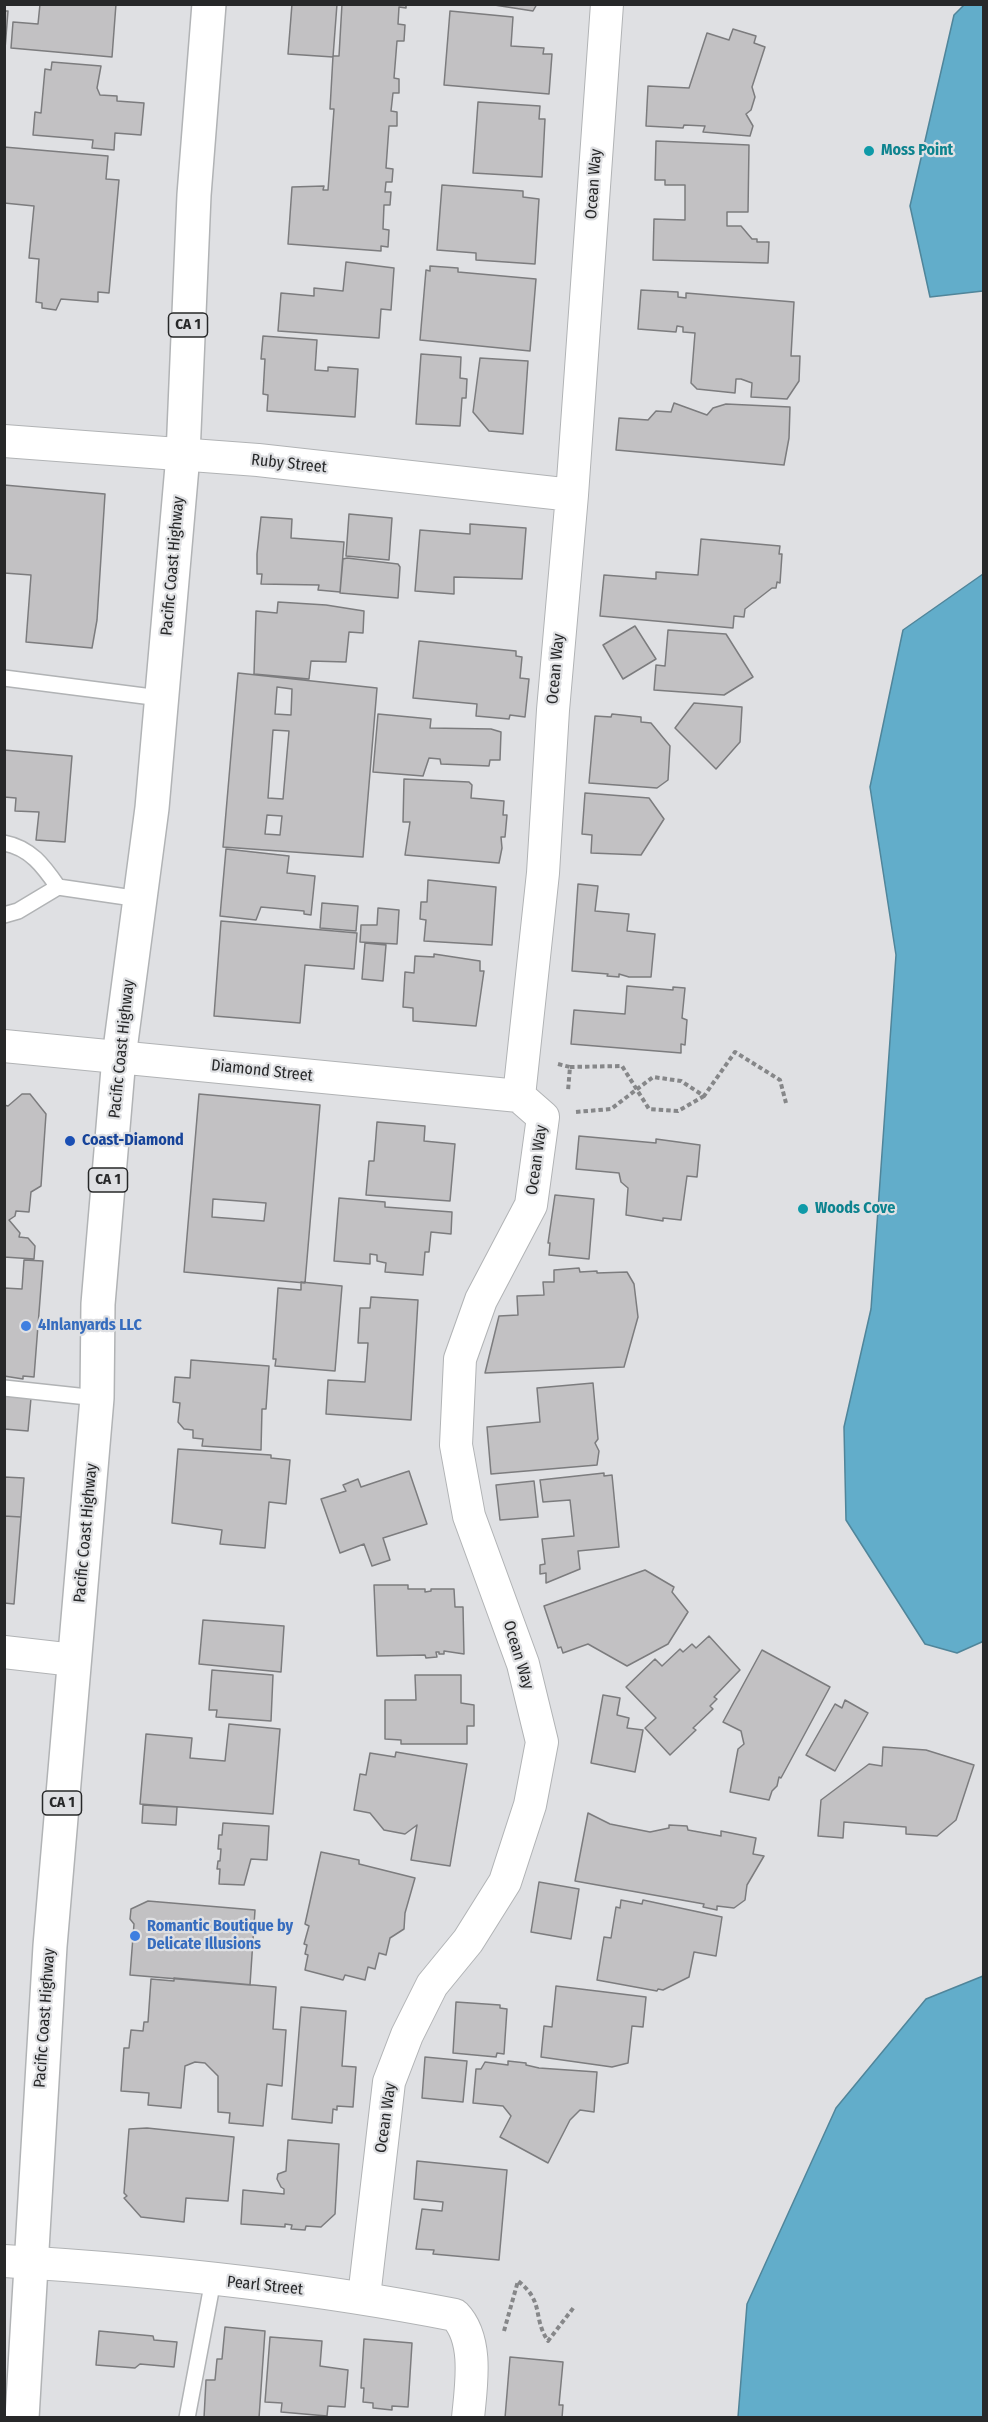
<!DOCTYPE html>
<html>
<head>
<meta charset="utf-8">
<style>
  body { margin:0 }
  #map { position:relative; width:988px; height:2422px; overflow:hidden; background:#dfe0e3; font-family:"Fira Sans Condensed",sans-serif }
  canvas { display:block }
  .frame { position:absolute; inset:0; border:6px solid #272829; pointer-events:none }
</style>
</head>
<body>
<div id="map">
<canvas width="988" height="2422"></canvas>
<div class="frame"></div>
</div>
<script>
const c = document.querySelector('canvas').getContext('2d');
c.lineJoin = 'round';
function fill(path, color) { c.fillStyle = color; c.fill(path, 'evenodd'); }
function strokePath(path, color, width, dash) { c.strokeStyle = color; c.lineWidth = width; c.lineCap = dash ? 'butt' : 'round'; c.setLineDash(dash || []); c.stroke(path); }
function drawText(font, color, halo, rows, align = 'center') {
  c.font = font + ' "Fira Sans Condensed",sans-serif'; c.lineWidth = 4.5; c.setLineDash([]); c.textBaseline = 'middle'; c.strokeStyle = halo; c.fillStyle = color; for (const [text, x, y, turn = 0] of rows) {
    c.save(); c.translate(x, y); c.rotate((+turn || 0) * Math.PI / 180); c.textAlign = isNaN(turn) ? turn : align; if (halo) c.strokeText(text, 0, 0); c.fillText(text, 0, 0); c.restore();
  }
}
const water = new Path2D(`
  M964,5H983V291L930,297L910,206L954,15Z
  M983,574L984,1641L957,1653L925,1644L846,1520L844,1427L871,1309L896,955L870,787L903,630Z
  M983,1976V2417H738L747,2304L836,2108L926,1999Z`);
const building = new Path2D(`
  M40,4H116L112,57L11,48L13,22L38,24Z
  M292,4H337L333,57L288,54Z
  M342,4H406V8L399,7L398,24L405,25L404,41H397L394,78L399,79V93H393L391,111L397,112V126H389L386,168L393,169L392,182H386L385,192H391L390,205H384L383,229L389,230L388,247L381,246V251L288,244L292,187L324,186L323,190H328L334,109H330L333,56H339Z
  M488,4H537L533,11Z
  M4,11H8L5,49H4Z
  M450,11L513,17L511,46L544,48L543,54H552L549,94L444,85Z
  M733,29L756,36L754,43L765,47L752,87L755,97L751,110L746,114L753,126L750,136L703,132L705,126L684,125L683,128L646,126L648,86L689,88L707,33L729,40Z
  M52,62L101,66L97,88L100,95L117,96V101L144,103L141,135L115,133L114,150L92,148L93,140L33,135L35,112L41,113L45,69L51,70Z
  M478,102L540,106L539,119H545L542,177L473,173Z
  M656,141L749,145L748,212H727V226H741L752,239H757V242H769L768,263L653,260L654,219L685,220V185H665V180H655Z
  M4,147L108,156L106,179L119,180L109,293L98,292V302L61,299L56,310L42,308V303L36,302L39,259L29,258L34,206L4,203Z
  M442,185L523,191V197L539,199L535,264L476,260V253L437,250Z
  M346,262L394,268L391,310L381,309L379,338L278,331L281,293L314,296V288L343,291Z
  M430,266L458,268V272L536,279L530,351L420,340L426,270L430,271Z
  M641,290L678,292V297L686,298V293L794,302L791,356H800L799,381L787,399L751,397L752,383L741,379H736L735,393L697,389L691,383L695,333L683,332V327L677,326L676,332L638,329Z
  M263,336L317,340L315,370L328,371V367L358,369L355,417L267,411L268,395L263,394L265,359H261Z
  M421,354L461,357L460,378L467,379L466,398H462L460,426L416,424Z
  M480,358L528,361L523,434L489,431L473,412Z
  M674,403L707,415L713,408L726,404L790,407L789,438L784,465L616,450L619,418L648,420L656,411L671,412Z
  M4,485L105,494L97,620L92,648L26,642L31,575L4,573Z
  M349,514L392,518L389,560L346,556Z
  M261,517L292,519L291,538L344,542L340,592L318,590L319,585L261,584L262,574H257V554Z
  M470,524L526,528L522,579L454,577V594L415,591L420,530L470,534Z
  M701,539L780,546L779,554H782L780,583L777,582L776,588H772L745,609L744,617L734,616L733,628L600,616L604,575L656,579V572L698,575Z
  M347,558L398,564L400,567L398,598L340,593L343,559Z
  M278,602L326,605L364,611L363,633L349,632L346,662L311,661L309,679L254,674L256,611L277,613Z
  M635,626L656,659L623,679L603,645Z
  M668,630L726,634L753,677L724,695L654,690L656,665L665,666Z
  M419,641L516,651V656L522,657L520,678L529,679L525,717L510,715L509,719L476,716L477,704L413,698Z
  M238,673L377,688L363,857L223,847ZM277,687L292,689L291,715L275,714ZM273,730L289,731L283,799L268,798ZM267,815L282,816L280,835L265,834Z
  M694,703L742,707L740,742L716,769L675,728Z
  M378,714L431,719L430,728L491,729L501,732L500,760H490L489,766L441,764L440,759L429,758L423,776L373,772Z
  M612,714L641,717V722L651,723L670,746L668,780L657,788L589,783L595,716L611,717Z
  M4,750L72,756L65,842L36,840L39,812L15,811L16,798L4,797Z
  M404,779L469,782L472,785L471,798L504,801L503,815H507L505,837H501L502,848L499,863L405,855L410,822H403Z
  M585,793L649,798L664,819L641,855L591,853L592,835L582,834Z
  M226,849L289,856L287,873L315,876L311,915L304,914V911L261,907L256,920L220,916Z
  M428,880L496,887L492,945L424,941L426,920L420,919L421,902H427Z
  M578,884L598,886L595,911L629,914L627,931L655,934L651,977H629L619,974V977L607,976L608,974L572,971Z
  M322,903L358,906L356,931L320,928Z
  M378,908L399,910L397,944L360,942L361,925H377Z
  M221,921L357,933L354,969L305,965L300,1023L214,1016Z
  M365,943L386,945L383,981L362,979Z
  M434,954L480,961V971H484L476,1026L413,1021V1008L403,1007L405,972L414,973L415,956L434,957Z
  M627,986L673,990V987L685,988L682,1018L687,1020L685,1045L681,1044V1053L571,1044L574,1010L625,1014Z
  M22,1094H30L46,1114L41,1186L31,1192L29,1212L16,1211L15,1216L9,1220L20,1233L19,1237L28,1238L35,1246L34,1259L4,1257V1105L8,1106Z
  M199,1094L320,1105L305,1283L184,1272ZM213,1199L266,1203L264,1221L212,1217Z
  M377,1122L425,1126L424,1141L455,1144L450,1201L366,1195L369,1161H374Z
  M579,1136L656,1143V1139L700,1145L697,1177L687,1176L681,1220L663,1218V1221L626,1215L628,1188L621,1182L619,1173L576,1169Z
  M555,1195L594,1199L589,1259L549,1255L550,1243H548Z
  M339,1198L385,1202V1207L452,1212L451,1234L431,1232L429,1252H425L423,1275L385,1272L386,1263L377,1261V1255L370,1254V1264L334,1261Z
  M24,1260L43,1261L34,1377L23,1376V1379L4,1376V1288L22,1289Z
  M579,1268L580,1272L597,1271V1273L627,1272L634,1284L638,1317L624,1367L485,1373L499,1316L518,1315L517,1296L544,1295L543,1282H554V1270Z
  M301,1282L342,1286L335,1371L275,1366L276,1359H273L278,1288L301,1290Z
  M371,1297L418,1300L411,1420L326,1414L328,1380L365,1382L368,1343H358L360,1308H370Z
  M191,1360L269,1366L266,1409H262L261,1450L202,1446L203,1439L193,1438V1430L184,1429L178,1422L180,1403L173,1402L175,1377L190,1378Z
  M593,1383L598,1439L595,1443L599,1451L597,1465L491,1474L487,1427L540,1422L537,1388Z
  M4,1395L31,1398L28,1431L4,1429Z
  M178,1449L271,1455V1458L290,1460L286,1504L269,1502L265,1548L220,1544L222,1530L172,1523Z
  M409,1471L427,1524L383,1538L390,1560L372,1566L364,1544L340,1553L321,1499L346,1491L343,1485L358,1479L361,1487Z
  M604,1473V1476L612,1475L619,1547L578,1551L580,1569L546,1583V1573L540,1574V1565L545,1564L542,1539L574,1536L570,1500L543,1502L540,1480Z
  M4,1477L24,1478L21,1517L4,1516Z
  M534,1481L538,1517L500,1520L496,1485Z
  M4,1516L21,1517L14,1604L4,1603Z
  M645,1570L674,1587L672,1592L688,1612L668,1644L627,1666L588,1644L563,1653L561,1647L558,1648L544,1606Z
  M374,1585H408V1589H425V1592L431,1591V1589H454L455,1607H463L464,1654L444,1651V1654H439V1652H436L437,1657L426,1658L425,1655L377,1656Z
  M203,1620L284,1626L281,1672L199,1664Z
  M709,1636L740,1670L714,1697L717,1699L710,1706L713,1709L693,1728L696,1730L670,1755L645,1728L656,1718L626,1687L655,1659L662,1666L680,1649L683,1652L692,1644L696,1648Z
  M762,1650L830,1687L781,1778L779,1777L777,1786L772,1791L769,1800L730,1792L738,1749L744,1744L741,1731L723,1722Z
  M212,1670L273,1675L271,1721L216,1717L217,1710H209Z
  M415,1675H461V1703L474,1705V1726H467V1744H401V1740L385,1739V1700H416Z
  M603,1695L620,1698L617,1715L629,1718L627,1728L643,1730L635,1772L591,1763Z
  M845,1700L868,1713L835,1771L806,1755L835,1704L842,1708Z
  M229,1724L280,1729L273,1814L140,1804L146,1734L192,1738L190,1758L225,1761Z
  M883,1747L926,1750L974,1765L956,1820L937,1836L906,1834V1827L844,1822L843,1838L818,1836L821,1800L869,1764L882,1766Z
  M396,1752L467,1764L450,1866L411,1860L417,1825L405,1834L384,1830L370,1813L354,1810L360,1774L366,1775L370,1753L395,1757Z
  M143,1805L177,1807L176,1825L142,1823Z
  M588,1813L610,1824L650,1832L669,1828V1825L687,1826L688,1830L721,1836V1831L756,1838L753,1854L764,1856L747,1885L745,1900L734,1908L717,1906V1910L703,1907L704,1904L575,1881Z
  M223,1823L269,1826L267,1860L251,1859L244,1885L219,1884L220,1869H217L218,1861H220L221,1849H218L219,1835H222Z
  M321,1852L359,1860V1864L415,1878L405,1913L404,1929L390,1938L386,1955L379,1953L375,1969L368,1967L365,1980L345,1975L343,1980L305,1970L308,1955L305,1954L307,1945L304,1944L309,1926L305,1924Z
  M539,1882L579,1889L571,1939L531,1932Z
  M621,1900L642,1904L643,1900L722,1917L716,1956L694,1952L689,1977L663,1990L658,1989L657,1991L597,1980L604,1937L611,1938L616,1907L620,1908Z
  M148,1901L255,1910L250,1985L130,1975L134,1924L130,1919L131,1909Z
  M174,1978L276,1987L273,2029L286,2030L282,2086L267,2084L263,2126L229,2123L230,2113L218,2112V2076L205,2063L195,2062L185,2066L181,2108L148,2105L149,2093L121,2091L124,2048H129L131,2030L143,2031L144,2022H148L151,1979L174,1981Z
  M556,1986L646,1997L643,2027L632,2026L628,2063L612,2067L541,2057L544,2026L552,2027Z
  M456,2002L500,2005V2008L507,2009L504,2054L497,2053L496,2057L453,2053Z
  M301,2007L346,2011L342,2066L356,2067L353,2107L337,2106V2110L333,2109L332,2123L292,2119Z
  M425,2057L467,2061L463,2102L422,2098Z
  M508,2061L526,2063V2065L539,2068L597,2072L594,2112L580,2110L570,2120L548,2163L500,2137L511,2116L503,2106L473,2103L476,2069H481L485,2062L508,2065Z
  M147,2128L234,2137L228,2201L186,2198L184,2222L141,2217L124,2198L127,2196L124,2193L129,2129Z
  M288,2140L339,2144L335,2214L321,2227L306,2226L305,2230L291,2229L292,2225L285,2224V2227L241,2224L243,2190L284,2194V2189L281,2187L277,2179L278,2174L286,2171Z
  M417,2161L507,2170L499,2260L433,2254L434,2250L416,2249L422,2209L442,2211L443,2202L414,2199Z
  M225,2327L265,2331L259,2418H204L206,2380H215L217,2359H222Z
  M99,2331L153,2336L154,2340L177,2342L174,2367L140,2364L135,2368L96,2365Z
  M270,2337L322,2341L320,2366L348,2370L345,2407L328,2406L327,2416L281,2412L282,2403L265,2402Z
  M364,2339L412,2343L408,2407L392,2406V2410L373,2408V2403L363,2402L364,2388H361Z
  M510,2357L563,2362L559,2405H563L562,2418H505Z`);
const path = new Path2D(`
  M558,1064L570,1067L568,1091
  M570,1067L622,1066L649,1109L678,1111L704,1096
  M576,1112L611,1109L653,1077L681,1081L704,1096L735,1052L780,1080L786,1103
  M504,2331L518,2281C545,2302 532,2317 548,2341L574,2307`);
const lane = new Path2D(`
  M4,678L160,698
  M4,843C31,848 44,867 58,887
  M4,915L18,911L58,887L140,899
  M4,1388L97,1398
  M187,2418L213,2280`);
const street = new Path2D(`
  M4,441L258,460L572,495
  M4,1046L519,1096
  M519,1096L543,873L553,710L572,495L607,4
  M4,1652L74,1660
  M4,2261C155,2270 307,2286 455,2315C479,2340 471,2386 468,2418
  M364,2297L389,2082L407,2035L432,1985L468,1941L505,1882L530,1805L542,1742L523,1664L469,1516L456,1445L460,1359L481,1300L531,1205L543,1117L519,1096`);
const highway = new Path2D(`
  M22,2418L50,1946L97,1398L98,1304L119,1057L152,808L183,455L194,195L209,4`);
const markers = [
  [869,151,6,"#0f9aa8"],
  [70,1141,6,"#1a4fb4"],
  [803,1209,6,"#0f9aa8"],
  [26,1326,6,"#3f7fe0"],
  [135,1936,6,"#3f7fe0"]
];
const shields = [
  [188,325,39],
  [108,1180,39],
  [62,1803,39]
];
const shieldNames = [
  ["CA 1",188,325],
  ["CA 1",108,1180],
  ["CA 1",62,1803]
];
const cultureNames = [
  ["Moss Point",881,151],
  ["Woods Cove",815,1209]
];
const streetNames = [
  ["Ocean Way",594,184,-86],
  ["Ruby Street",289,464,6],
  ["Pacific Coast Highway",173,566,-85],
  ["Ocean Way",556,669,-85],
  ["Pacific Coast Highway",122,1049,-84],
  ["Diamond Street",262,1071,6],
  ["Ocean Way",537,1160,-82],
  ["Pacific Coast Highway",86,1533,-85],
  ["Ocean Way",518,1655,73],
  ["Pacific Coast Highway",45,2018,-86],
  ["Ocean Way",386,2118,-82],
  ["Pearl Street",265,2286,6]
];
const transitNames = [
  ["Coast-Diamond",82,1141]
];
const shopNames = [
  ["4Inlanyards LLC",38,1326],
  ["Romantic Boutique by",147,1927],
  ["Delicate Illusions",147,1945]
];
fill(water, '#62adca');
strokePath(water, '#50859a', 1.5);
fill(building, '#c2c1c3');
strokePath(building, '#7c7c7e', 1.5);
strokePath(lane, '#b1b3b5', 18);
strokePath(street, '#b1b3b5', 34);
strokePath(highway, '#b1b3b5', 36);
strokePath(path, '#868789', 4, [4.5, 3]);
strokePath(lane, '#fff', 15);
strokePath(street, '#fff', 32);
strokePath(highway, '#fff', 33);
for (const [x, y, r, color] of markers) { const dot = new Path2D(); dot.arc(x, y, r, 0, 2 * Math.PI); c.fillStyle = color; c.fill(dot); strokePath(dot, '#dfe0e3', 2); }
for (const [x, y, w] of shields) { const box = new Path2D(); box.roundRect(x - w / 2, y - 12, w, 24, 4.5); c.fillStyle = '#dfe0e3'; c.fill(box); strokePath(box, '#272829', 1.5); }
drawText('bold 15px', '#272829', null, shieldNames);
drawText('bold 16px', '#0d838f', '#dfe0e3', cultureNames, 'left');
drawText('16px', '#272829', '#dfe0e3', streetNames);
drawText('bold 16px', '#164399', '#dfe0e3', transitNames, 'left');
drawText('bold 16px', '#366cbe', '#dfe0e3', shopNames, 'left');
</script>
</body>
</html>
